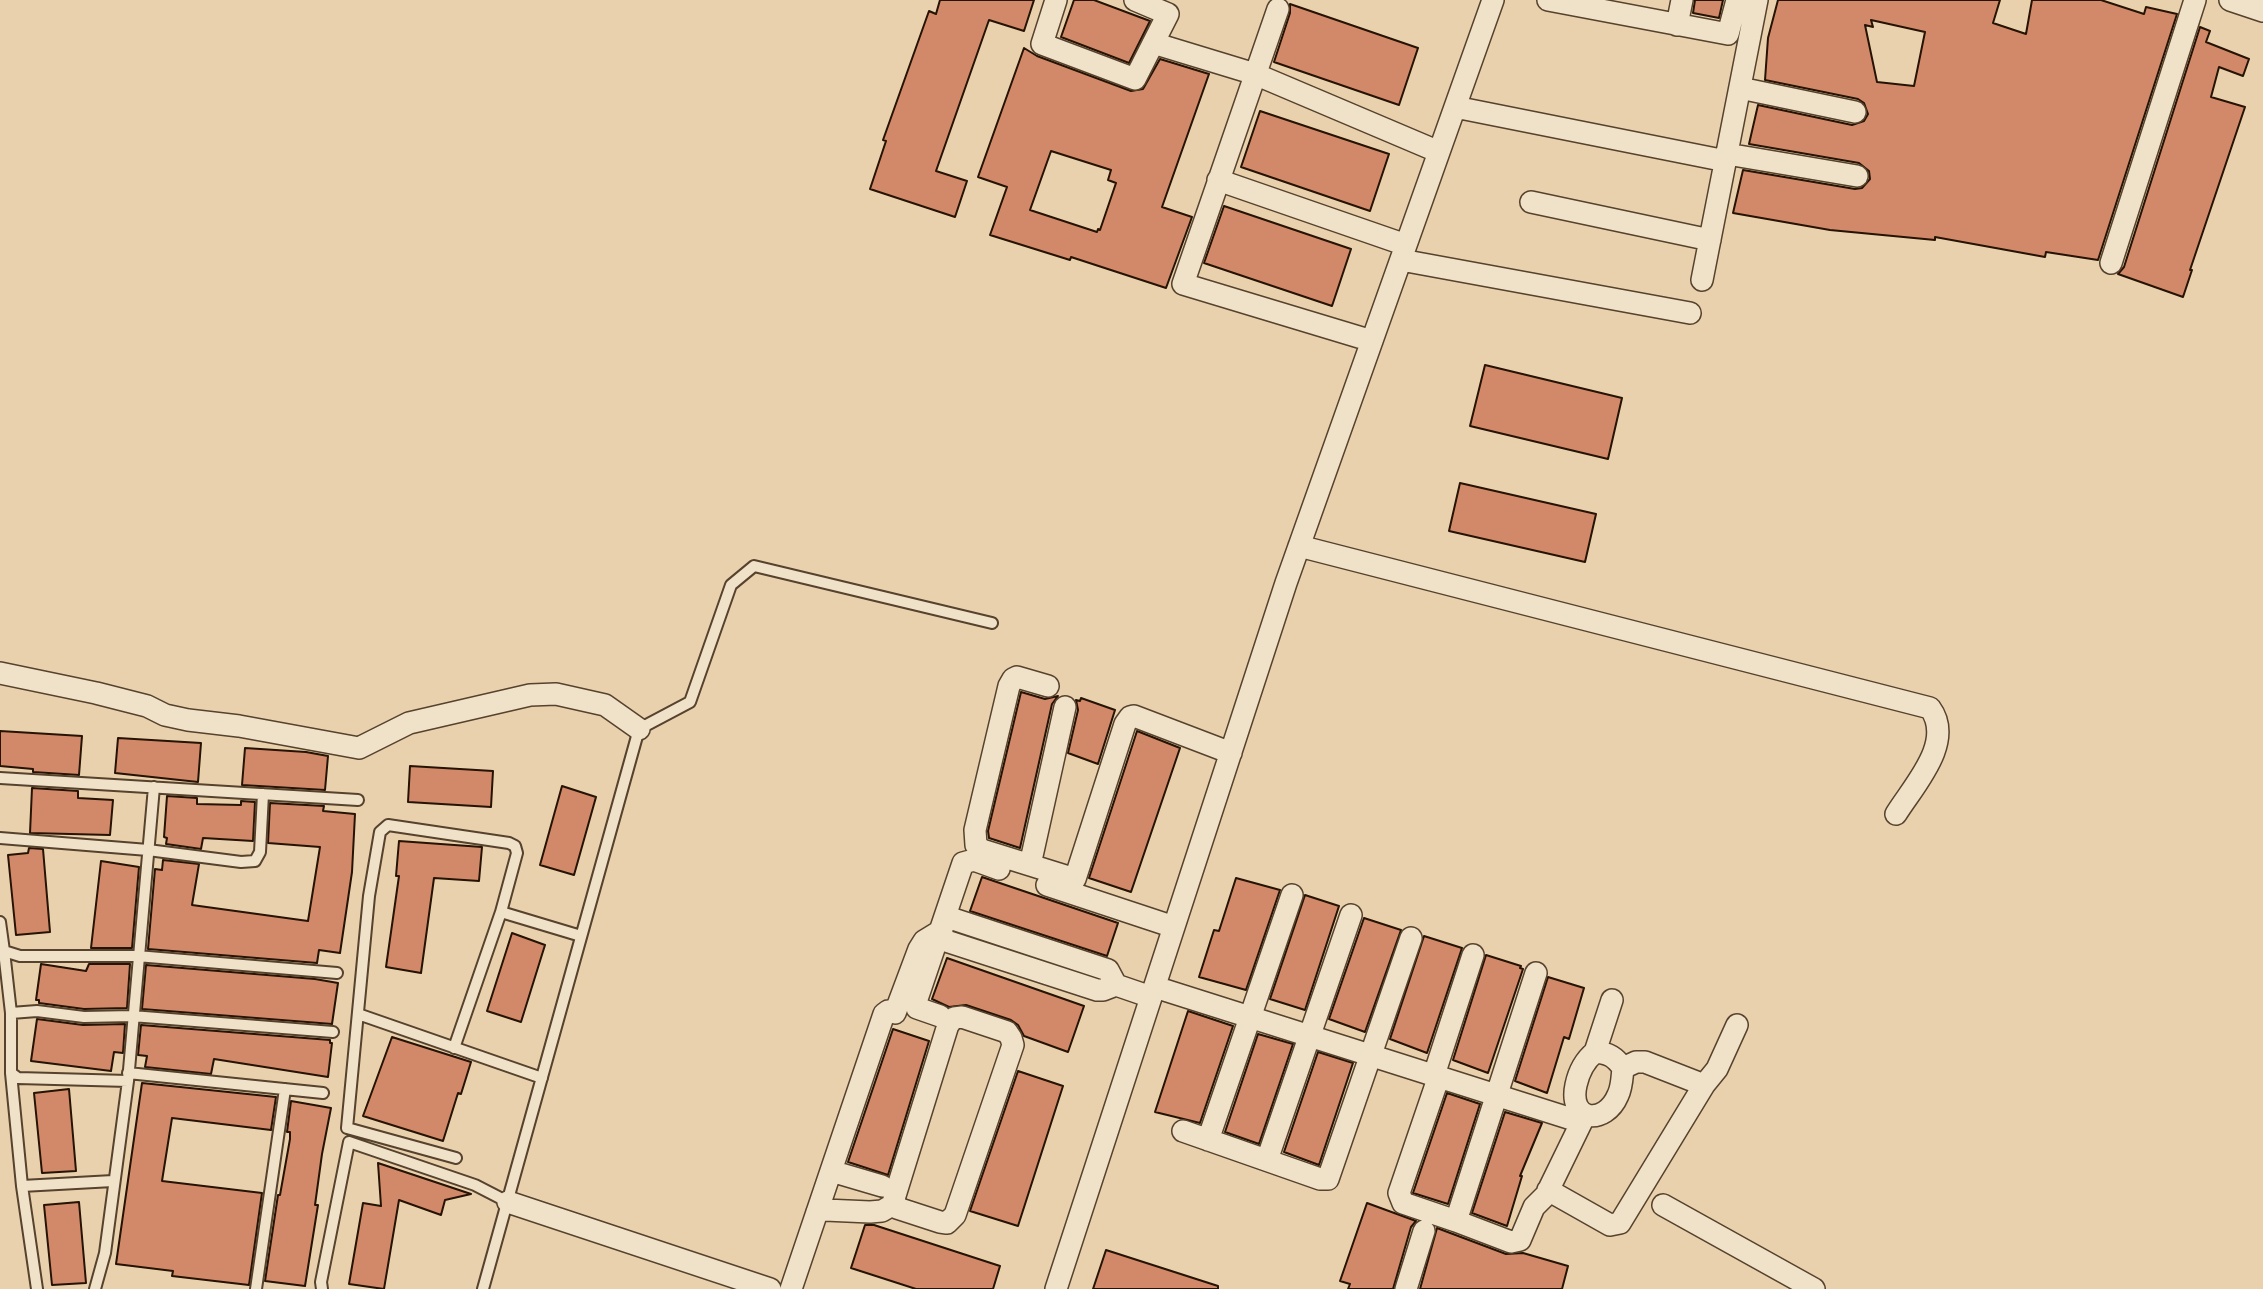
<!DOCTYPE html>
<html>
<head>
<meta charset="utf-8">
<style>
  body { margin:0 }
  canvas { display:block; background:#e8d1ac }
</style>
</head>
<body>
<canvas width="2263" height="1289"></canvas>
<script>
const c = document.querySelector('canvas').getContext('2d');
c.lineJoin = 'round';
function fill(path, color) { c.fillStyle = color; c.fill(path, 'evenodd'); }
function strokePath(path, color, width, dash) { c.strokeStyle = color; c.lineWidth = width; c.lineCap = dash ? 'butt' : 'round'; c.setLineDash(dash || []); c.stroke(path); }
const building = new Path2D(`
  M940,0H1034L1024,31L989,20L936,171L967,181L955,217L870,189L886,141L883,140L929,11L936,14Z
  M1074,0H1094L1150,21L1129,63L1061,37Z
  M1695,0H1723L1719,18L1693,13Z
  M1778,0H2000L1993,23L2026,34L2032,0H2101L2144,14L2146,7L2177,14L2098,260L2046,252L2045,257L1935,237V240L1830,230L1733,213L1743,170L1855,189L1862,188L1870,179L1869,171L1859,163L1749,144L1758,105L1852,125L1864,121L1868,114L1864,103L1858,99L1765,80L1768,38ZM1871,20L1925,32L1914,86L1877,82L1865,25L1873,27Z
  M1290,4L1418,48L1399,105L1274,62L1290,13Z
  M2200,27L2210,31L2206,42L2249,59L2243,76L2219,67L2211,97L2245,107L2190,270H2192L2183,297L2118,274L2124,267Z
  M1024,48L1037,56L1131,91L1143,89L1160,59L1209,74L1162,207L1192,217L1166,288L1071,257L1070,260L990,235L1007,187L978,177ZM1051,151L1111,170L1108,180L1116,183L1100,230L1098,229L1097,232L1030,210Z
  M1260,111L1389,154L1370,211L1241,167Z
  M1224,206L1351,249L1332,306L1204,263Z
  M1485,365L1622,398L1608,459L1470,426Z
  M1460,483L1596,514L1585,562L1449,531Z
  M1021,692L1045,699L1058,696L1052,704L1020,848L989,838L988,831Z
  M1081,698L1115,710L1098,764L1068,753L1078,710L1076,700L1080,701Z
  M0,731L82,736L79,775L33,772V769L0,766Z
  M1137,731L1180,748L1131,892L1089,878Z
  M118,738L201,743L198,782L115,773Z
  M245,748L306,752L328,756L325,790L242,785Z
  M410,766L493,771L491,807L408,802Z
  M562,786L596,797L574,875L540,865Z
  M32,788L78,791V798L113,800L110,835L30,833Z
  M167,796L197,798V804L241,805V801L255,802L253,841L203,838L201,849L166,844L167,838L164,837Z
  M270,803L324,806L323,811L355,814L352,872L340,953L319,950L317,963L148,949L155,869L162,870L163,860L199,864L192,905L308,921L320,847L268,843Z
  M399,841L482,847L479,881L434,878L421,973L386,967L399,876H396Z
  M29,848L43,849L50,932L16,935L8,855L28,853Z
  M101,861L139,867L132,948H91Z
  M982,877L1118,923L1107,956L970,911Z
  M1236,878L1280,890L1246,990L1199,977L1214,930L1219,931Z
  M1305,895L1339,906L1305,1010L1270,999Z
  M1364,918L1401,930L1365,1032L1329,1019Z
  M512,933L545,945L521,1022L487,1011Z
  M1424,936L1462,948L1427,1053L1390,1039Z
  M1486,955L1521,966L1520,968L1523,969L1488,1073L1453,1060Z
  M947,958L1084,1006L1068,1052L1024,1036L1018,1025L1011,1020L966,1005L949,1007L932,999Z
  M41,964L86,971L89,964H130L127,1008L84,1009L39,1003V1000H36Z
  M146,965L315,979L338,983L332,1024L142,1009Z
  M1548,977L1584,988L1569,1039L1564,1037L1547,1093L1515,1081Z
  M1188,1011L1233,1026L1200,1123L1155,1112Z
  M37,1019L83,1025L125,1024L123,1053L114,1052L111,1071L31,1061Z
  M141,1025L330,1040V1043H332L328,1077L214,1059L211,1074L145,1067L147,1056L138,1055Z
  M893,1029L929,1041L888,1175L848,1162Z
  M1258,1034L1293,1044L1259,1144L1225,1132Z
  M392,1037L471,1062L461,1094L458,1093L443,1141L363,1116Z
  M1318,1052L1353,1063L1319,1165L1284,1152Z
  M1018,1071L1063,1086L1018,1226L970,1211Z
  M142,1083L276,1097L271,1130L172,1118L162,1181L262,1193L249,1285L172,1276L173,1271L116,1264Z
  M69,1089L76,1171L42,1173L34,1093Z
  M1447,1093L1480,1104L1448,1204L1413,1193Z
  M291,1101L331,1108L322,1154L315,1205H318L305,1286L265,1281L278,1195H280L290,1139V1132H287Z
  M1505,1112L1542,1123L1520,1176H1522L1507,1226L1472,1213Z
  M378,1163L471,1194L445,1200L441,1215L399,1200L384,1289L349,1284L363,1203L381,1206Z
  M79,1202L86,1283L52,1285L44,1205Z
  M1367,1203L1416,1221L1411,1227L1393,1289H1348L1350,1284L1340,1281Z
  M865,1225H874L1000,1266L993,1289H916L851,1268Z
  M1437,1228L1506,1254L1523,1253L1568,1266L1562,1289H1420Z
  M1106,1250L1218,1286V1289H1093Z`);
const lane = new Path2D(`
  M0,778L358,800
  M0,838L148,850L241,862L255,861L260,852L263,794
  M0,922L4,951L20,956H137L337,973
  M4,951L11,1013L37,1011L84,1017L132,1016L333,1032
  M11,1013V1073L18,1078L128,1081
  M358,1014L542,1078
  M454,1048L501,912
  M11,1073L22,1186L113,1181
  M128,1073L323,1093
  M456,1158L347,1128L369,896L380,832L388,825L509,843L515,846L517,853L501,912L581,936
  M22,1186L37,1289
  M95,1289L105,1253L128,1081L154,787
  M256,1289L285,1089
  M322,1289L321,1282L349,1142L475,1185L508,1202
  M483,1289L639,729L690,702L731,585L754,566L992,623`);
const street = new Path2D(`
  M1056,0L1042,44L1135,79L1168,14L1135,0
  M1548,0L1728,34L1737,0
  M2230,0L2263,11
  M1278,9L1183,284L1372,341
  M1677,25L1682,0
  M1153,43L1255,74L1439,152
  M1740,88L1855,112
  M1455,107L1726,161
  M1727,154L1857,176
  M1218,180L1406,245
  M1531,202L1710,240
  M1401,260L1690,313
  M2111,263L2195,0
  M1702,280L1757,0
  M1299,546L1930,708C1955,742 1914,785 1896,814
  M0,673L96,693L147,706L165,715L188,720L239,726L359,748L409,723L530,695L556,694L605,705L639,729
  M1048,686L1017,677L1013,679L1009,686L975,830L976,845L982,850L1075,879L1125,724L1130,717L1134,716L1231,753
  M1030,865L1065,707
  M1047,885L1174,927
  M947,917L1108,970L1116,985L1151,997
  M940,939L1097,990H1103L1116,985
  M1155,987L1581,1122
  M940,1016L917,1008L916,1002L963,863L974,860L999,869
  M962,1017L1007,1032L1011,1038L1013,1045L955,1215L947,1223L940,1222L897,1208L894,1199L948,1025L954,1018Z
  M1595,1052C1609,1053 1615,1057 1623,1068C1622,1077 1622,1087 1618,1095C1605,1126 1568,1122 1576,1085C1579,1071 1584,1061 1595,1052Z
  M1595,1052L1612,1000
  M1434,1075L1473,955
  M1439,1076L1399,1193L1403,1203L1456,1221L1536,973
  M1704,1085L1717,1069L1737,1025
  M1183,1131L1320,1179H1328L1411,938
  M1208,1140L1292,895
  M1267,1160L1351,915
  M831,1171L882,1186
  M1548,1190L1610,1225L1620,1223L1704,1085L1645,1062H1636L1623,1068
  M508,1202L770,1289
  M1663,1205L1814,1289
  M817,1212L825,1210L870,1212L882,1211L894,1204
  M1456,1221L1511,1242L1520,1240L1534,1207L1546,1195L1585,1115
  M791,1289L884,1014L888,1011L895,1013L919,949L924,941L942,930
  M1056,1289L1286,583L1493,0
  M1406,1289L1424,1231`);
fill(building, '#d18969');
strokePath(building, '#261303', 2);
strokePath(lane, '#56422d', 14);
strokePath(street, '#56422d', 24);
strokePath(lane, '#f0e1c9', 10);
strokePath(street, '#f0e1c9', 21);
</script>
</body>
</html>
